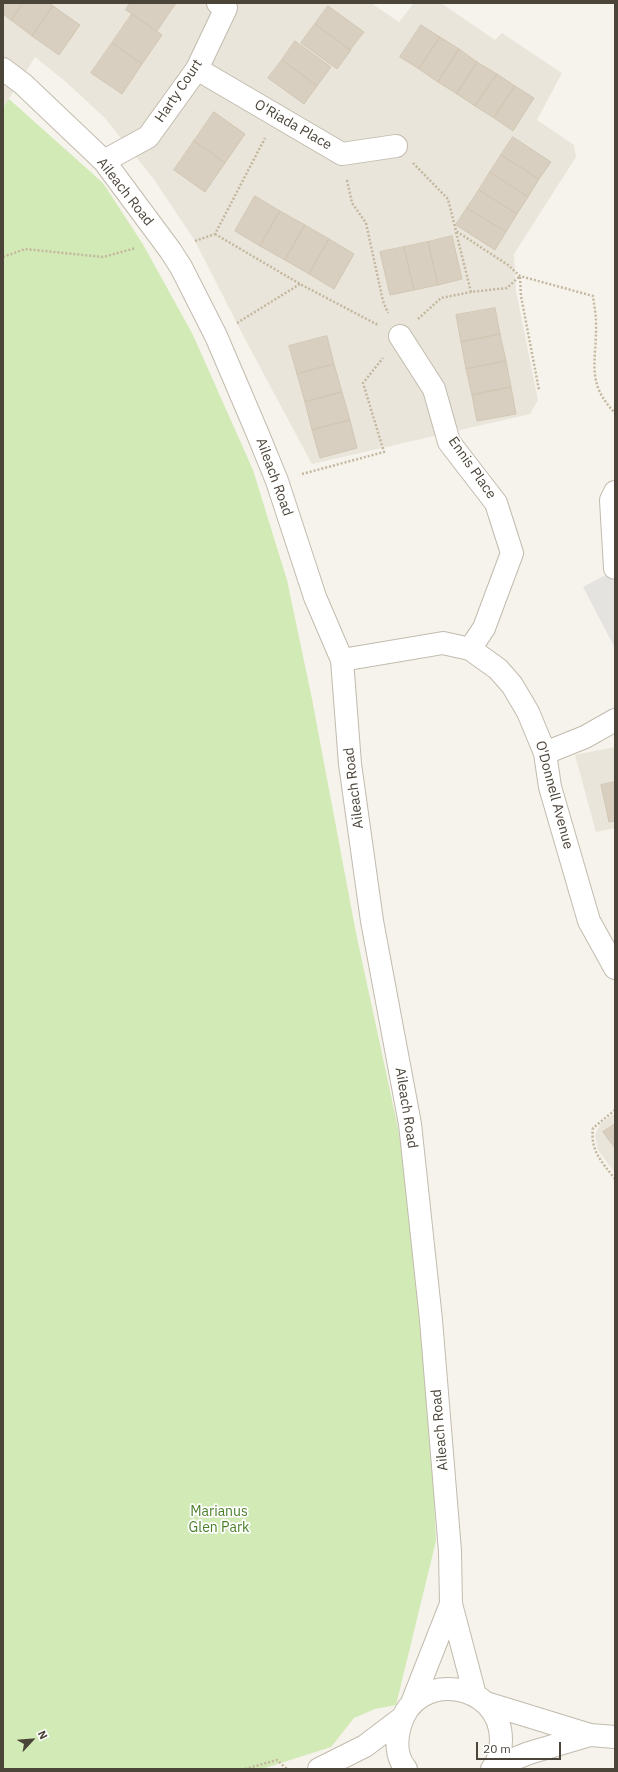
<!DOCTYPE html>
<html>
<head>
<meta charset="utf-8">
<style>
  body { margin:0 }
  #map { position:relative; width:618px; height:1772px; overflow:hidden; background:#f6f3ec; font-family:"IBM Plex Sans",sans-serif }
  canvas { display:block }
  .frame { position:absolute; inset:0; border:4px solid #4b4439; pointer-events:none }
  .north { position:absolute; left:12px; top:1720px; width:40px; height:40px; -webkit-text-stroke:3px #fff; paint-order:stroke; rotate:64deg; font-size:11px; font-weight:700; line-height:16px; text-align:center; color:#4b4439 }
  .north::after { content:''; display:block; margin:auto; width:14px; height:18px; background:#4b4439; clip-path:polygon(50% 0,100% 100%,50% 72%,0 100%) }
  .scale { position:absolute; left:476px; top:1742px; width:85px; height:18px; box-sizing:border-box; border:2px solid #4b4439; border-top:0; padding-left:5px; font-size:12px; line-height:14px; white-space:nowrap; color:#4b4439; -webkit-text-stroke:3px #fff; paint-order:stroke }
</style>
</head>
<body>
<div id="map">
<canvas width="618" height="1772"></canvas>
<div class="frame"></div>
<div class="north">N</div>
<div class="scale">20 m</div>
</div>
<script>
const c = document.querySelector('canvas').getContext('2d');
c.lineJoin = 'round';
function fill(path, color) { c.fillStyle = color; c.fill(path, 'evenodd'); }
function strokePath(path, color, width, dash) { c.strokeStyle = color; c.lineWidth = width; c.lineCap = dash ? 'butt' : 'round'; c.setLineDash(dash || []); c.stroke(path); }
function drawText(font, color, halo, rows, align = 'center') {
  c.font = font + ' "IBM Plex Sans",sans-serif'; c.lineWidth = 3.5; c.setLineDash([]); c.textBaseline = 'middle'; c.strokeStyle = halo; c.fillStyle = color; for (const [text, x, y, turn = 0] of rows) {
    c.save(); c.translate(x, y); c.rotate((+turn || 0) * Math.PI / 180); c.textAlign = isNaN(turn) ? turn : align; if (halo) c.strokeText(text, 0, 0); c.fillText(text, 0, 0); c.restore();
  }
}
const residential = new Path2D(`
  M3,3H371L399,22L414,3H441L495,40L502,33L562,73L537,120L574,145L576,157L514,254L516,291L538,400L530,414L312,464L246,341L195,241L153,178L105,118L66,82L35,57L3,108Z
  M615,747V828L596,832L575,755Z
  M615,1113V1173L598,1150L595,1135L601,1123Z`);
const green = new Path2D(`
  M9,99L103,183L144,246L193,335L253,470L287,580L312,699L356,933L398,1128L426,1322L436,1541L396,1705L375,1709L354,1718L331,1747L262,1769H3V108Z`);
const parking = new Path2D(`
  M615,570V648L583,587Z`);
const building = new Path2D(`
  M3,3H23L11,20L3,14Z
  M23,3H50L53,6L32,36L11,20Z
  M130,3H176L157,31L126,10Z
  M53,6L80,25L59,55L32,36Z
  M328,6L364,32L350,50L315,24Z
  M132,14L162,35L142,64L112,43Z
  M315,24L351,50L337,69L301,43Z
  M421,25L440,37L419,69L400,57Z
  M440,37L459,49L438,82L419,69Z
  M295,41L331,67L317,86L282,60Z
  M112,43L142,64L122,94L91,73Z
  M459,49L477,62L457,94L438,82Z
  M282,60L317,86L304,104L268,78Z
  M477,62L497,74L475,106L457,94Z
  M497,74L515,86L494,118L475,106Z
  M515,86L534,98L513,131L494,118Z
  M214,112L245,134L225,163L194,141Z
  M513,137L551,162L539,179L501,155Z
  M194,141L225,163L205,192L174,170Z
  M501,155L539,179L528,197L490,172Z
  M490,172L528,197L517,214L479,190Z
  M479,190L517,214L506,232L467,208Z
  M255,196L280,211L260,246L235,231Z
  M467,208L506,232L495,250L456,225Z
  M280,211L305,225L285,260L260,246Z
  M305,225L329,239L309,274L285,260Z
  M452,236L462,279L438,285L428,242Z
  M329,239L354,254L334,289L309,274Z
  M428,242L438,285L414,290L404,247Z
  M404,247L414,290L390,295L380,252Z
  M495,308L500,334L461,342L456,315Z
  M500,334L506,361L466,369L461,342Z
  M327,336L334,364L297,374L289,346Z
  M506,361L511,387L472,395L466,369Z
  M334,364L342,392L305,402L297,374Z
  M511,387L516,414L477,421L472,395Z
  M342,392L350,420L312,430L305,402Z
  M350,420L357,448L320,458L312,430Z
  M615,782V821L609,822L601,785Z
  M615,1124V1148L603,1132Z`);
const path = new Path2D(`
  M413,163L448,199L456,231L508,265L520,276L593,296C594,305 596,314 596,323C597,361 585,382 615,413
  M347,180L352,203L366,223L383,301L388,313
  M456,232L471,292
  M215,234L300,284L378,325
  M195,241L215,234L265,138
  M3,257L25,249L103,257L136,248
  M520,277L521,296L539,390
  M418,319L441,298L471,292L507,288L520,276
  M237,323L300,284
  M302,474L384,452L363,383L383,358
  M615,1110L593,1128C590,1151 602,1162 615,1179
  M245,1769L277,1760L287,1769`);
const minor = new Path2D(`
  M3,69L23,84L104,161L170,250L181,267L216,336L257,432L277,481L315,597L342,660L350,764L372,921L410,1124L431,1320L450,1551L451,1604L475,1695
  M197,69L342,154L396,146
  M104,161L148,137L197,69L226,8L218,3
  M400,336L434,389L449,442L496,503L512,553L484,628L470,649
  M615,492L611,500L615,568
  M342,660L443,643L470,649L498,669L512,685L528,712L545,753L550,787L589,921L615,968
  M545,753L585,737L615,720
  M412,1703L451,1604
  M486,1703L590,1735L615,1737
  M494,1767L529,1753L590,1735
  M319,1769L365,1746L402,1718
  M406,1769C396,1757 396,1740 400,1726C415,1669 501,1681 501,1740C501,1750 499,1761 492,1769`);
const streetNames = [
  ["Harty Court",179,91,-56],
  ["O'Riada Place",293,125,30],
  ["Aileach Road",125,192,52],
  ["Ennis Place",472,468,55],
  ["Aileach Road",274,477,70],
  ["Aileach Road",354,788,-97],
  ["O'Donnell Avenue",554,795,75],
  ["Aileach Road",406,1108,81],
  ["Aileach Road",440,1430,-95]
];
const parkNames = [
  ["Marianus",219,1512],
  ["Glen Park",219,1528]
];
fill(residential, '#eae5da');
fill(green, '#d2eab5');
fill(parking, '#e5e3e0');
fill(building, '#d8cfc1');
strokePath(building, '#d3c7b4', 1);
strokePath(minor, '#c2bbae', 24);
strokePath(path, '#c4b79f', 2.5, [2, 2]);
strokePath(minor, '#fff', 22);
drawText('14px', '#4b4439', '#fff', streetNames);
drawText('14px', '#4a7f2a', '#fff', parkNames);
</script>
</body>
</html>
